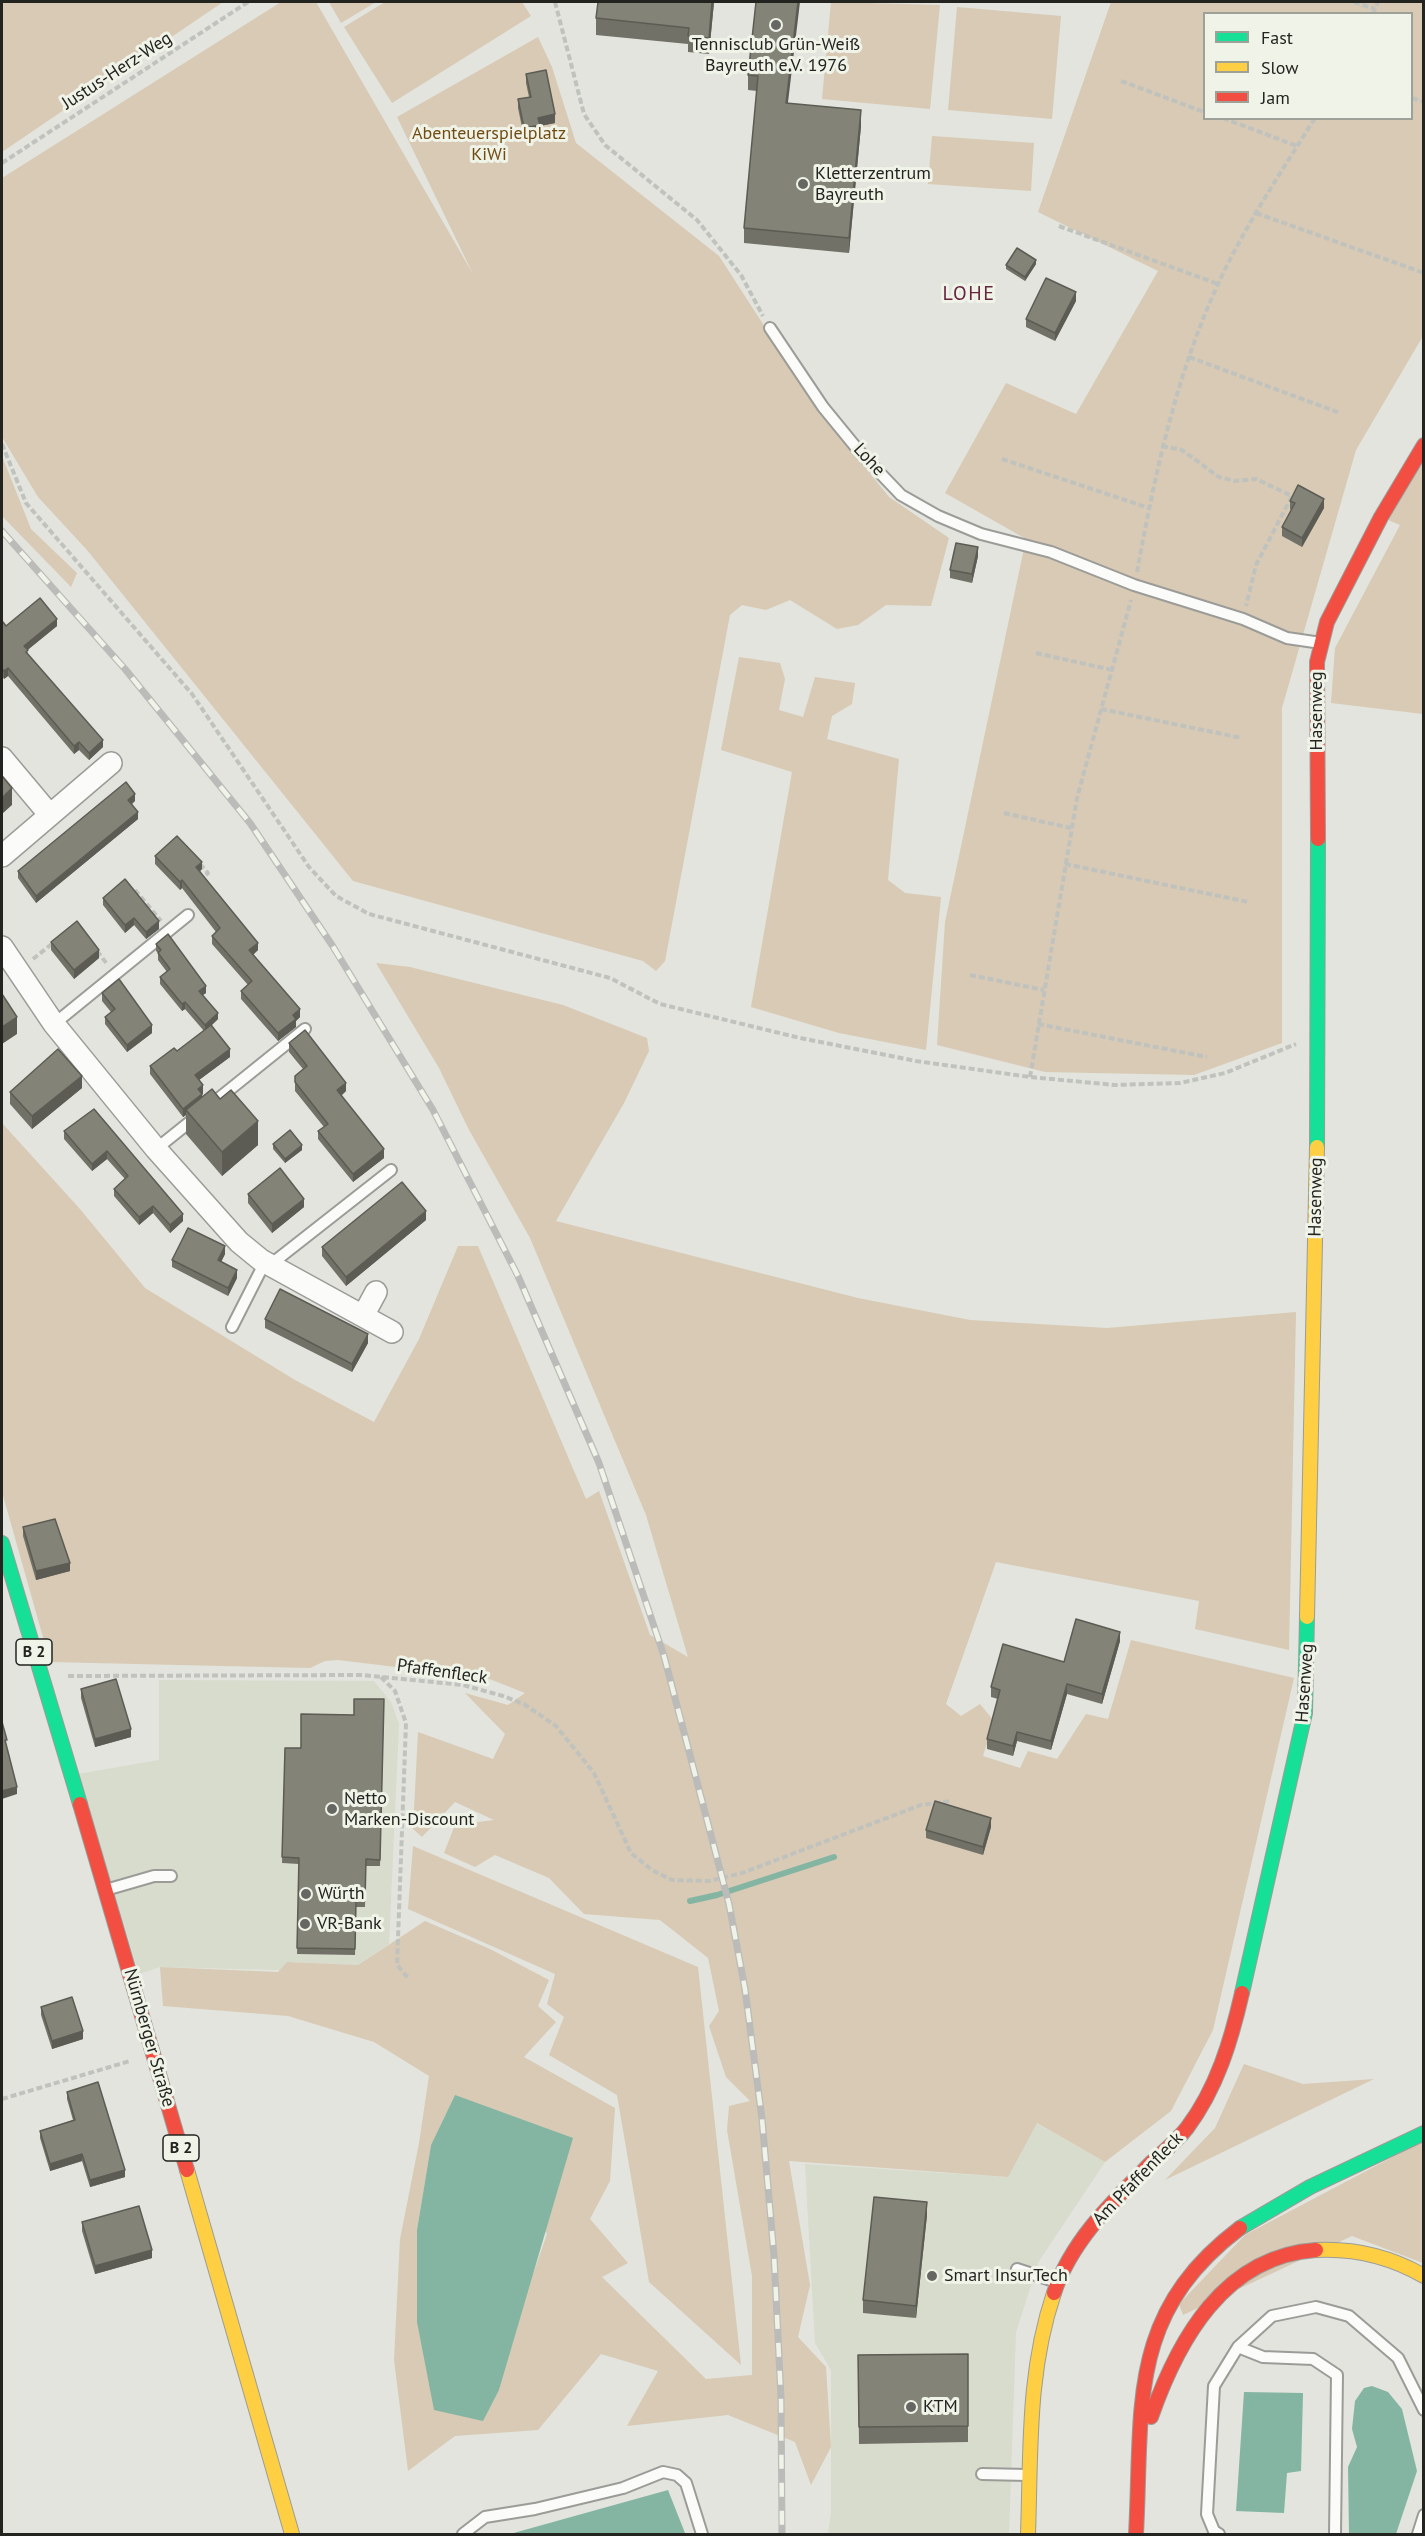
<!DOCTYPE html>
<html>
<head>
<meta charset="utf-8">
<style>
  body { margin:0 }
  #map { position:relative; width:1425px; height:2536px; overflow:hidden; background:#e2e4dd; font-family:"PT Sans",sans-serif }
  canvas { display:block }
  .frame { position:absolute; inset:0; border:3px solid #232420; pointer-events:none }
  .legend { position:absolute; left:1203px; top:12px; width:210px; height:108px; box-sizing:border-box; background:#f0f4e8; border:2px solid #9ea198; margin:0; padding:8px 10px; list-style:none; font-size:18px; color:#232420 }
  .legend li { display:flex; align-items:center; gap:12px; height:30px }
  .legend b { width:30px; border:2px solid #9ea198 }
</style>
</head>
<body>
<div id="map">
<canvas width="1425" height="2536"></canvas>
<div class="frame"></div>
<ul class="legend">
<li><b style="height:8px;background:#16e098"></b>Fast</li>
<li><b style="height:8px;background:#ffcf43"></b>Slow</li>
<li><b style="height:8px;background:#f24e42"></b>Jam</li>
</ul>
</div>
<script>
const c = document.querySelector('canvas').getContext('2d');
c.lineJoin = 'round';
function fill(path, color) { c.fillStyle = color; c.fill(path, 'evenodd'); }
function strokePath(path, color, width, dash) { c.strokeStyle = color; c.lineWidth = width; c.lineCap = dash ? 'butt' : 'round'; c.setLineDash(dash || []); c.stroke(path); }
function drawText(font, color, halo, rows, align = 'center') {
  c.font = font + ' "PT Sans",sans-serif'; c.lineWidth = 6; c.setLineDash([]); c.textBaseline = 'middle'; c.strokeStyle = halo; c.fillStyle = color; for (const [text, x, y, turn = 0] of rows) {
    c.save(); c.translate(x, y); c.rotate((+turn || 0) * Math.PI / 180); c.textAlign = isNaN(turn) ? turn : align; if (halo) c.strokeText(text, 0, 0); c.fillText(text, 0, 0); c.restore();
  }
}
const built = new Path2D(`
  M159,1680L374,1681L391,1702L399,1724L389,1944L358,1965L287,1962L280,1970L160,1967L139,1974L78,1774L159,1760Z
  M1036,2123L1105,2162L1039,2261L1016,2332L1009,2534H828L831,2513V2370L815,2343L805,2164L1007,2177Z`);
const green = new Path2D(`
  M2,2H223L2,152Z
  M281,2H316L473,274L397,117L538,37L552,67L576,143L719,256L816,406L889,497L949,538L931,606L886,605L858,625L837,629L790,600L766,610L742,605L730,615L665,961L656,971L643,961L353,881L87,550L38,497L2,437V178Z
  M329,2H376L341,23Z
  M385,2H522L531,16L392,103L344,27Z
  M831,2L940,5L930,109L822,99Z
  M1111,2H1423V336L1356,450L1282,708V1043L1194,1075L1045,1072L937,1045L945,922L1026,539L945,493L1006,383L1076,414L1158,271L1038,212ZM1204,14H1412V118H1204Z
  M957,7L1061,16L1052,119L948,110Z
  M932,136L1034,143L1031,191L928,184Z
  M1423,445V714L1331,703L1335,648L1400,525L1381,517Z
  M2,456L31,529L77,573L71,587L2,516Z
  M739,657L780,663L785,679L779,710L803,717L815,677L855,683L852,704L832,716L827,739L899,759L888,880L905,893L941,897L926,1050L839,1033L751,1007L792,772L721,750Z
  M376,963L410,967L563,1005L647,1038L649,1051L624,1103L556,1221L858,1298L970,1320L1107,1328L1296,1312L1289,1650L1195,1629L1199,1601L996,1562L946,1704L961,1716L980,1704L994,1721L983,1756L1020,1768L1028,1751L1057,1759L1086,1714L1108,1719L1131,1640L1294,1678L1213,2030L1171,2111L1105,2162L1037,2123L1008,2177L789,2161L810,2285L798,2337L826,2367L831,2447L811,2485L795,2442L728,2415L627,2426L658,2371L601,2354L538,2430L455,2436L408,2471L394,2360L400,2239L419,2143L429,2076L374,2042L288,2016L163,2006L160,1967L278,1972L287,1962L358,1965L425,1921L490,1949L549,1980L538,2006L556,2022L524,2057L615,2108L610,2181L590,2219L628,2263L602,2277L706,2379L752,2375V2276L727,2130L729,2106L750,2101L726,2077L709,2026L719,2011L708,1958L660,1920L584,1914L549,1878L495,1855L475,1867L444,1853L455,1825L494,1820L455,1802L422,1837L413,1829L418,1732L493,1759L505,1734L465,1693L508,1705L525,1693L487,1678L338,1660L325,1661L310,1668L50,1662L2,1492V1123L80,1209L145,1288L295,1380L374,1422L419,1339L458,1246H478L586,1499L599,1491L650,1635L688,1657L646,1515L530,1238L468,1128L439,1068ZM455,2095L547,2234L523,2303L499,2390L417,2230L431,2145Z
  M413,1846L698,1967L741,2365L649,2282L617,2095L549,2055L564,2017L547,2004L555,1974L408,1909Z
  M1244,2064L1303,2084L1374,2079L1165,2180L1215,2128Z
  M1423,2141V2263L1352,2236L1183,2315L1179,2304L1245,2235Z`);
const water = new Path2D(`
  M455,2095L573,2138L499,2390L483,2421L434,2410L417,2322V2230L431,2145Z
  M1372,2386L1388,2392L1402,2409L1417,2471L1396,2534H1349L1348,2467L1357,2447L1352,2429L1355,2401L1364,2388Z
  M1244,2392L1303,2393L1301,2471L1287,2473L1284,2513L1236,2511Z
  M668,2490L685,2533L682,2534H510Z`);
const stream = new Path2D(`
  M690,1901L717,1895L834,1857`);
const path = new Path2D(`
  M555,2L584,114L605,145L697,220L741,275L763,316
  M1354,2L1375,9
  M1373,14L1378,2
  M1121,81L1204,112
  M1412,98L1424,102
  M1223,118L1297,146
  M2,163L248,2
  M1256,213L1424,273
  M1059,226L1218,284
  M1189,357L1340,413
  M2,444L26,503L192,694L309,867L336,896L369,914L610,978L660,1004L800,1038L916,1061L1030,1077L1115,1085L1180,1083L1225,1073L1296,1044
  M1162,446L1182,450L1219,477L1235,481L1256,479L1292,496L1256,565L1246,606
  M1002,459L1149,508
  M1137,572C1155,474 1176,375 1218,284C1245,226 1281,172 1315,118
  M1036,653L1112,670
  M1101,709L1242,738
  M1004,813L1071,828
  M200,864L208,873L200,880
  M1065,864L1248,902
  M135,890L161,921
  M97,951L107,964
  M33,959L53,943
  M970,975L1044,990
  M1038,1024L1207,1057
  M1030,1077L1077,798L1131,600
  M68,1676L362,1675L463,1685L503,1696L524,1704L556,1726L594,1773L631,1853L652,1870L672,1880L709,1881L742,1873L921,1805L951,1801
  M381,1677L395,1691L406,1723L397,1965L409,1979
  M2,2099L130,2061`);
const lane = new Path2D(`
  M770,328L823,407L859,451L901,495L938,516L981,534L1051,552L1134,585L1243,619L1287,638L1321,643
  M54,1024L188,915
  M208,1107L305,1029
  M156,1149L196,1117
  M270,1265L391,1170
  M232,1327L265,1262
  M109,1889L154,1876H171
  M1017,2269L1057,2282
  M1238,2347L1263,2357L1313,2359L1337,2375L1335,2534
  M982,2474L1027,2475
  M463,2534L485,2517L535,2509L623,2488L663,2472L677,2475L686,2483L702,2534
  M1219,2534L1214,2531L1207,2514L1214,2386L1238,2347L1272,2316L1316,2307L1349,2316L1398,2358L1424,2410
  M1418,2534L1424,2515`);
const street = new Path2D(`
  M2,758L49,814
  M2,856L111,763
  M2,947L54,1024L156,1149L239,1242L261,1260L392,1332
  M363,1316L376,1292`);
const fast = new Path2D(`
  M1317,1147L1318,839
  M2,1543L80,1804
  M1242,1993L1305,1713L1307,1617
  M1240,2228L1310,2187L1424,2133`);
const slow = new Path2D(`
  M1307,1617L1317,1147
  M187,2170L292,2534
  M1316,2250C1355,2248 1389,2256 1424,2276
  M1028,2534C1031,2451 1027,2373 1054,2293`);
const jam = new Path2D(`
  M1318,839L1317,662L1327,622L1381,517L1424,445
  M80,1804L187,2170
  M1054,2293C1071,2241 1113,2201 1151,2163C1163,2152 1177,2141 1187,2128C1217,2088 1231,2041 1242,1993
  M1151,2417C1178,2340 1224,2256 1316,2250
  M1136,2534C1143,2407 1126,2314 1240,2228`);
const rail = new Path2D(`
  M2,531L125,669L250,823L332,945L433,1110L518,1276L599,1463L664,1656L729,1904L745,1989L762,2119L774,2255L781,2398L782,2534`);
const wall = new Path2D(`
  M714,2L709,54L688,52V44L596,35V18Z
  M756,2L788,104L861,126L849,253L744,243V228L757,91L748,90V75Z
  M526,74L555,123L540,126V133L524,137L518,108V99L529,97L526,83Z
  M1036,264L1025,281L1006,269V265Z
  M1076,301L1055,341L1026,327V319Z
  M1290,501L1324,508L1302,547L1282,536V527L1291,510L1290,509Z
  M978,556L972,583L950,578V570Z
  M2,623L6,626H57L27,650L28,654L103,747L89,760L79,750L74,754L8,676L4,679L2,676Z
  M135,801L132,804L138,819L36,903L18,878V871Z
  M155,856L202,869L200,871L258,950L253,955L300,1017L296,1021V1027L278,1041L241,999V991L248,985L212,944V936L216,932L182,888L180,890L155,864Z
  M103,898L159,929L146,939L134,925L125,933L103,905Z
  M51,942L99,958L74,979L51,950Z
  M156,944L206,993L202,995L218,1019L212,1025L230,1057L199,1080L203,1093L202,1097L258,1145L222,1176L186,1134V1115L183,1117L150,1074V1066L177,1051L204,1031L185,1009L182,1011L160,984V977L167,972L158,960V953L156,951Z
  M102,993L152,1033L127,1052L105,1024V1017L111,1012L102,1001Z
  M289,1043L346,1091L341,1096L384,1158L353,1182L318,1139V1131L324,1127L295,1091V1076L303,1069L289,1052Z
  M82,1088L32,1129L10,1104V1092Z
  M94,1109L183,1221L170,1233L153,1213L139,1225L114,1196V1189L125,1179L107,1159L92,1171L64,1139V1131Z
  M273,1144L302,1150L285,1163L273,1149Z
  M248,1194L304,1207L272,1233L248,1203Z
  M426,1220L346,1286L322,1256V1247Z
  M225,1254L221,1262L237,1278L228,1296L172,1267V1260Z
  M265,1319L368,1343L352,1372L265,1328Z
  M23,1527L70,1571L36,1580L23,1536Z
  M1120,1641L1102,1704L1067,1694L1051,1750L1017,1741L1013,1756L987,1749V1739L998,1699L991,1697V1687Z
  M81,1689L131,1737L95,1747L81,1698Z
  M384,1699L380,1866H366L365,1907H356L355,1955L297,1954L299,1864L282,1863L285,1748H301L354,1715Z
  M991,1827L983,1855L926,1838V1830Z
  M41,2007L83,2039L52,2049L41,2015Z
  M67,2092L125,2177L90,2187L82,2161L50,2171L40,2138V2131L73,2120L67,2099Z
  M927,2215L916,2318L863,2313V2300Z
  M82,2222L152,2258L95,2274L82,2231Z
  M968,2354V2442L859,2444L858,2355Z`);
const shadedWall = new Path2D(`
  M712,2H714L709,54V38Z
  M798,2H800L786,119V103Z
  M861,110V126L849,253V238Z
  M555,114V123L540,126V133L524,137V128L538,118Z
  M1036,260V264L1025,281V277Z
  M1076,292V301L1055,341V333Z
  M1324,499V508L1302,547V538Z
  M978,547V556L972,583V574Z
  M57,619V626L24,653V646Z
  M8,668V676L4,679V671Z
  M103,740V747L89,760V753Z
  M79,742V750L74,754V746Z
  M12,788V805L2,814V798Z
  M135,794V801L128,807V800Z
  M138,812V819L36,903V896Z
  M202,862V869L196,875V867Z
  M182,880V888L180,890V882Z
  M134,918V925L125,933V925Z
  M159,921V929L146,939V932Z
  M258,943V950L249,958V950Z
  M99,950V958L74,979V970Z
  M206,986V993L199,998V991Z
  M185,1002V1009L182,1011V1004Z
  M300,1009V1017L296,1021V1027L278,1041V1033L293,1015Z
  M218,1013V1019L205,1031V1025Z
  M17,1017V1034L2,1044V1027Z
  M152,1025V1033L127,1052V1045Z
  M230,1049V1057L195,1083V1075Z
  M82,1076V1088L32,1129V1116Z
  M346,1083V1091L337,1099V1090Z
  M203,1085V1093L198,1097V1089Z
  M202,1094V1102L186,1110V1115L183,1117V1109Z
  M258,1121V1145L222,1176V1152Z
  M302,1145V1150L285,1163V1159Z
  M384,1149V1158L353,1182V1174Z
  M107,1151V1159L92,1171V1164Z
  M304,1199V1207L272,1233V1224Z
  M153,1206V1213L139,1225V1217Z
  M426,1211V1220L346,1286V1277Z
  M183,1214V1221L170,1233V1225Z
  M225,1246V1254L218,1268V1260Z
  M237,1270V1278L228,1296V1288Z
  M368,1334V1343L352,1372V1364Z
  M70,1563V1571L36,1580V1571Z
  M1120,1632V1641L1102,1704V1694Z
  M1067,1684V1694L1051,1750V1741Z
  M131,1729V1737L95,1747V1739Z
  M1017,1732V1741L1013,1756V1746Z
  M17,1787V1794L2,1799V1791Z
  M991,1818V1827L983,1855V1847Z
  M83,2031V2039L52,2049V2041Z
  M82,2154V2161L50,2171V2164Z
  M125,2170V2177L90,2187V2180Z
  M927,2202V2215L916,2318V2306Z
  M152,2250V2258L95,2274V2266Z`);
const building = new Path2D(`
  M598,2H712L709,38L688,36L689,28L596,18Z
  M756,2H798L786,103L861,110L849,238L744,228L758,76L748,75Z
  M546,70L555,114L538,118L540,125L524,128L518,99L531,97L526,74Z
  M1017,248L1036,260L1025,277L1006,265Z
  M1046,278L1076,292L1055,333L1026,319Z
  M1298,485L1324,499L1302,538L1282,527L1295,503L1290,501Z
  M956,543L978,547L972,574L950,570Z
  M40,598L57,619L24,646L28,650L26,652L103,740L89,753L79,742L74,746L8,668L4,671L2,669V623L3,622L6,626Z
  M2,776L12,788L2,798Z
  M126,782L135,794L128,800L138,812L36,896L18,871Z
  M177,836L202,862L196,867L258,943L249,950L300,1009L293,1015L296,1019L278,1033L241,991L252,981L212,936L220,928L182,880L180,882L155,856Z
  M125,879L159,921L146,932L134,918L125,925L103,898Z
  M77,921L99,950L74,970L51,942Z
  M168,934L206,986L199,991L218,1013L205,1025L185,1002L182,1004L160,977L170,969L158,953L161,950L156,944Z
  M119,979L152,1025L127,1045L105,1017L115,1009L102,993Z
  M2,994L17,1017L2,1027Z
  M211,1025L230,1049L195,1075L203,1085L198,1089L202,1094L183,1109L150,1066L174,1048L177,1051Z
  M305,1030L346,1083L337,1090L384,1149L353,1174L318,1131L328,1124L295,1082V1076L307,1066L289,1043Z
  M58,1049L82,1076L32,1116L10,1092Z
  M212,1089L220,1099L231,1090L258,1121L222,1152L186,1110Z
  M94,1109L183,1214L170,1225L153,1206L139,1217L114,1189L128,1176L107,1151L92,1164L64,1131Z
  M290,1130L302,1145L285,1159L273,1144Z
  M280,1168L304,1199L272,1224L248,1194Z
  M402,1182L426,1211L346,1277L322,1247Z
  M188,1228L225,1246L218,1260L237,1270L228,1288L172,1260Z
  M280,1289L368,1334L352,1364L265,1319Z
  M55,1519L70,1563L36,1571L23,1527Z
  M1076,1619L1120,1632L1102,1694L1067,1684L1051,1741L1017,1732L1013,1746L987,1739L1000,1690L991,1687L1003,1644L1064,1662Z
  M116,1679L131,1729L95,1739L81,1689Z
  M354,1699H384L380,1860L366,1859L365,1901H356L355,1949L297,1948L299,1858L282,1857L285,1748H301V1714L354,1715Z
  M2,1722L7,1740H5L17,1787L2,1791Z
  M935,1801L991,1818L983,1847L926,1830Z
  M72,1997L83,2031L52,2041L41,2007Z
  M98,2082L125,2170L90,2180L82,2154L50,2164L40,2131L75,2120L67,2092Z
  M874,2197L927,2202L916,2306L863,2300Z
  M139,2206L152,2250L95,2266L82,2222Z
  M968,2354V2426L859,2427L858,2355Z`);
const markers = [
  [776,25,6,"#666762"],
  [803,184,6,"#666762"],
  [332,1809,6,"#666762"],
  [306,1894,6,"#666762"],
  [305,1924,6,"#666762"],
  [932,2276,6,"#666762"],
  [911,2407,6,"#666762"]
];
const shields = [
  [34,1652,36],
  [181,2148,36]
];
const shieldNames = [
  ["B 2",34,1652],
  ["B 2",181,2148]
];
const poiNames = [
  ["Tennisclub Grün-Weiß",776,45,"center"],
  ["Bayreuth e.V. 1976",776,66,"center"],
  ["Kletterzentrum",815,174],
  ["Bayreuth",815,195],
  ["Netto",344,1799],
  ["Marken-Discount",344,1820],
  ["Würth",318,1894],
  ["VR-Bank",317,1924],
  ["Smart InsurTech",944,2276],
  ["KTM",923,2407]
];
const streetNames = [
  ["Justus-Herz-Weg",117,71,-33],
  ["Lohe",869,460,47],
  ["Hasenweg",1317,711,-90],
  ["Hasenweg",1316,1197,-89],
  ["Pfaffenfleck",442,1672,8],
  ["Hasenweg",1305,1683,-86],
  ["Nürnberger Straße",149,2038,74],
  ["Am Pfaffenfleck",1138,2179,-46]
];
const parkNames = [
  ["Abenteuerspielplatz",489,134],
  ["KiWi",489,155]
];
const neighbourhoodNames = [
  ["LOHE",969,294]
];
fill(built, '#d7dccd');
fill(green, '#d8cab4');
fill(water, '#84b5a3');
strokePath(stream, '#84b5a3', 6);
strokePath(lane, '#9b9c98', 14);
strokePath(street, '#9b9c98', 24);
strokePath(fast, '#9b9c98', 16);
strokePath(slow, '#9b9c98', 16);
strokePath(jam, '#9b9c98', 16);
strokePath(path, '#c0c2be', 4, [6, 3]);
strokePath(lane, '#fbfbfa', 10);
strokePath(street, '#fbfbfa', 21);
strokePath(fast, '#16e098', 14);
strokePath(slow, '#ffcf43', 14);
strokePath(jam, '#f24e42', 14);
strokePath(rail, '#bbbbba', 7);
strokePath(rail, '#f0f4e8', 4.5, [14]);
fill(wall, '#727167');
fill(shadedWall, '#5c5c54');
fill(building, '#848378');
strokePath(building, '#5c5c54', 1.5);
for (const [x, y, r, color] of markers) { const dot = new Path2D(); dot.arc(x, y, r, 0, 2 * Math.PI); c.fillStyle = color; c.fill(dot); strokePath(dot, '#f0f4e8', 2); }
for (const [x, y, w] of shields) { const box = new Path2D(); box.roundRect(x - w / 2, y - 13, w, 26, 4.5); c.fillStyle = '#f0f4e8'; c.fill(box); strokePath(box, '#232420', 1.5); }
drawText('bold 16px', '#232420', null, shieldNames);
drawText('18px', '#232420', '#f0f4e8', poiNames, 'left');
drawText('18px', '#232420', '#f0f4e8', streetNames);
drawText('18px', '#724b12', '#f0f4e8', parkNames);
c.letterSpacing = '1.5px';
drawText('20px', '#66243f', '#f0f4e8', neighbourhoodNames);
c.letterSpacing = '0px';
</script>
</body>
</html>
